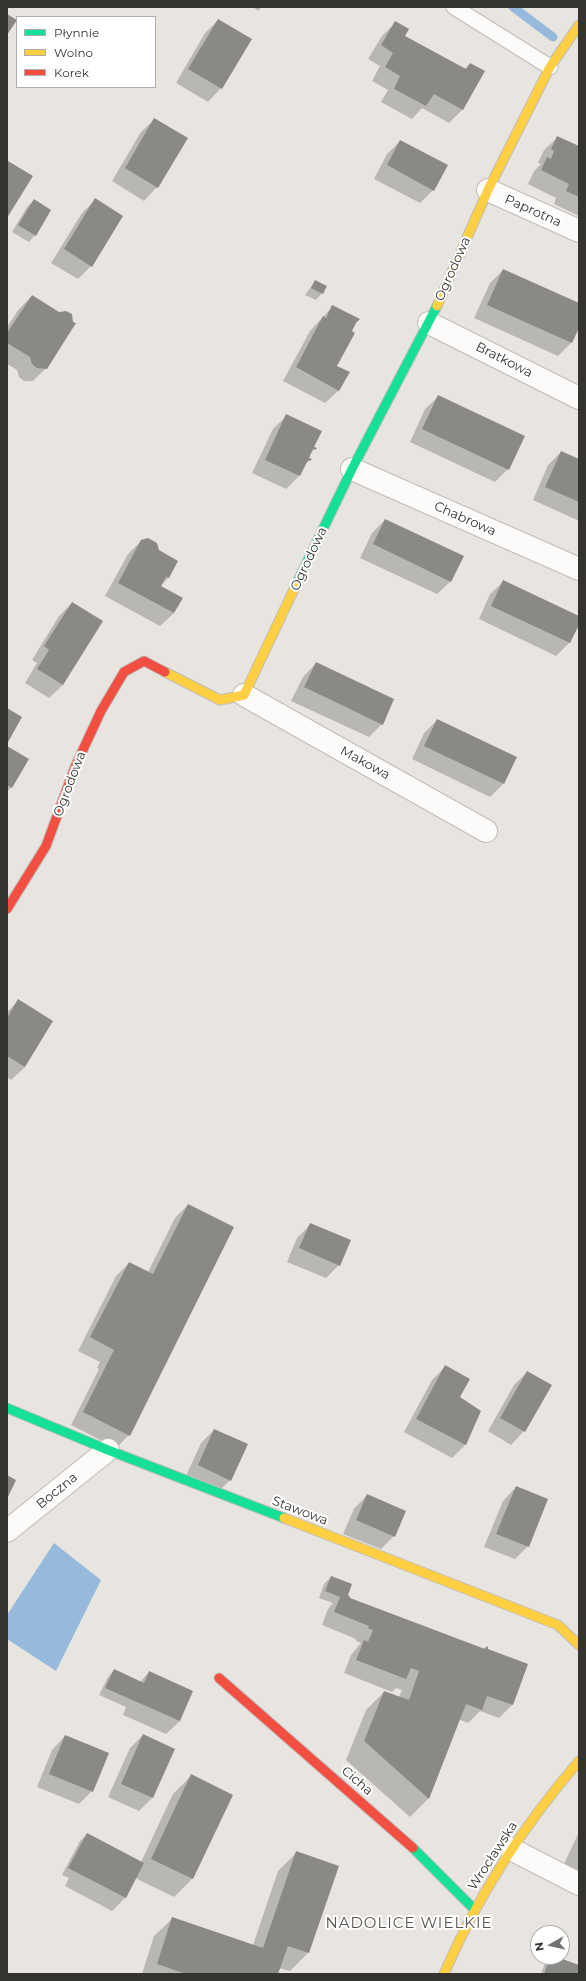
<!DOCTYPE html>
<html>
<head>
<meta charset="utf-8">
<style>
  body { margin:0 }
  #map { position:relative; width:586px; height:1981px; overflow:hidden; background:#e8e5e1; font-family:Montserrat,sans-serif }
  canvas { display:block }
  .frame { position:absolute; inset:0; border:8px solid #353330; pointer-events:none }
  .legend { position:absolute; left:16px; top:16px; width:140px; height:72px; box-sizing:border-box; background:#fff; border:1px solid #aeadac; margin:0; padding:5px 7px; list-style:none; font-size:12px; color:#353330 }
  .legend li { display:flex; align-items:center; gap:8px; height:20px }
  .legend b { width:20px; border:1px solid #aeadac }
  .north { position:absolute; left:530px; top:1925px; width:40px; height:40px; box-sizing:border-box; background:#fff; border:1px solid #aeadac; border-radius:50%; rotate:262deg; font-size:11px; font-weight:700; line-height:16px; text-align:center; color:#353330 }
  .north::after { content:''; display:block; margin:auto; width:14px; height:18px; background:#74716e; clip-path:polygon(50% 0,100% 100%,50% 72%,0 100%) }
</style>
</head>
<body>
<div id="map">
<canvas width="586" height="1981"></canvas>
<div class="frame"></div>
<ul class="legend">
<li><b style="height:5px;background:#16e098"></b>Płynnie</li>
<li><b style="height:5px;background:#ffcf43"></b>Wolno</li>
<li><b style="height:5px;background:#f24e42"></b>Korek</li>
</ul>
<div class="north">N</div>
</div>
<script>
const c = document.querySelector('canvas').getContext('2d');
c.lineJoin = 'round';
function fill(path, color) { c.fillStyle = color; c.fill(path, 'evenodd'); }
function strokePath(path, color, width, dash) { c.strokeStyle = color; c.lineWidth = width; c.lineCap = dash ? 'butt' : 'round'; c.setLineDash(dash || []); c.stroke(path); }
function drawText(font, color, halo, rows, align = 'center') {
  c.font = font + ' Montserrat,sans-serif'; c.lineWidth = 4; c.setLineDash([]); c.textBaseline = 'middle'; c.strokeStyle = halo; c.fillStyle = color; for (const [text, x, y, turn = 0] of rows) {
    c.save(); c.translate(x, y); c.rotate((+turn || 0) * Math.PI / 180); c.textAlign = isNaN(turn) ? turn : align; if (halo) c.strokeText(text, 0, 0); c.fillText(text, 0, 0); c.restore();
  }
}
const water = new Path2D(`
  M54,1543L101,1580L56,1671L7,1639V1615Z`);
const shadow = new Path2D(`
  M253,7H262L258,11Z
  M218,20L221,88L208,102L176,83L205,33Z
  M395,23L404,36L465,69L470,64L483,72L462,110L449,123L422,108L412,119L381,102L388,90L372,81L380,66L368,59L382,36Z
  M155,119L157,187L144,201L112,181L141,132Z
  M558,137L579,147V216L554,204L556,198L528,184L534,171L541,164L538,163L544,150Z
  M400,141L433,190L420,203L374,179L387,154Z
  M34,200L35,235L29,242L12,232L27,207Z
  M95,200L91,266L78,279L51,263L82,213Z
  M503,270L579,304V325L571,343L558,356L474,318L490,283Z
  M315,281L322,293L316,300L305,295Z
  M32,296L46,368L33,381H24L19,377L17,370L7,364V327L19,309Z
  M333,306L358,321L354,325L336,366L339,390L325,403L283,381L310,331Z
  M439,396L508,469L495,482L410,442L425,409Z
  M287,415L315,448L310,454L309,461L304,465L299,476L286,489L252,473L273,429Z
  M561,452L579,460V521L533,500L548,465Z
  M385,520L451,581L437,594L360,558L372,533Z
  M141,541L168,578L160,587L174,613L160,626L105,596L128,554Z
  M504,581L579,617V622L569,643L556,656L479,619L490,594Z
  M72,603L63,685L49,698L25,683L37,663L32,660L59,616Z
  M316,663L382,724L369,737L291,701L303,677Z
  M437,720L516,758L503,784L490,797L412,759L424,733Z
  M7,747L11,787L7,792Z
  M18,1001L25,1067L11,1080L7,1077V1012Z
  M188,1205L129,1435L116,1448L71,1425L99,1369L97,1368L100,1362L78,1351L116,1276L129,1263L148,1272L175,1218Z
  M311,1224L339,1265L326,1278L287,1262L297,1238Z
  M445,1367L458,1397L480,1412L465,1445L452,1458L404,1432L432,1380Z
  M527,1372L524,1431L511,1445L488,1431L514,1385Z
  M214,1430L230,1480L217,1493L185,1478L201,1443Z
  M516,1487L528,1546L515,1559L484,1547L503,1501Z
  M367,1495L394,1536L381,1549L343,1534L354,1509Z
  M331,1577L346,1597L483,1649L487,1646V1650L527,1665L512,1705L499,1718L480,1711L468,1723L458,1719L428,1799L410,1817L346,1760L366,1710L384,1692L399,1697L402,1690L396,1688L392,1692L344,1673L351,1655L361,1643L356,1641V1639L322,1625L328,1609L333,1603L319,1598L324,1584Z
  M114,1670L140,1682L149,1672L180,1721L166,1734L123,1715L126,1707L99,1695L108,1677Z
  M143,1735L174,1749L152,1798L139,1811L108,1797L130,1748Z
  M65,1736L92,1791L79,1804L37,1787L52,1750Z
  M191,1776L232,1795L192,1879L174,1897L135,1878L125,1898L112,1911L65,1886L69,1878L62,1875L80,1841L87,1834L141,1862L173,1794Z
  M579,1832V1871L564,1864Z
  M297,1852L338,1866L308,1953L290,1971L279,1968L277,1974H142L154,1936L173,1918L253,1945L278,1871Z
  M550,1957L579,1966V1974H541L545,1963Z`);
const stream = new Path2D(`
  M513,7L553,37`);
const building = new Path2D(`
  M7,14L17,20L7,35Z
  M218,19L252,39L222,89L188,69Z
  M395,21L409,29L405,36L466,69L470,63L485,71L463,110L434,94L426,106L394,89L400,76L385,67L393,53L381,45Z
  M154,118L188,138L158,188L125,168Z
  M557,136L579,146V197L566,191L569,184L541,170L547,157L551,159L554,151L551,149Z
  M400,140L448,165L434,191L387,165Z
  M8,161L33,176L7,218V162Z
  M95,198L123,216L92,267L64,249Z
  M34,199L51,210L36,236L18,225Z
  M503,269L579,303V328L572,343L487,305Z
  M315,280L327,286L323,294L311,288Z
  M32,295L59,312L66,311L72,314L73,322L76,323L47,369L37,368L32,364L30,357L7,343V333Z
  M332,305L360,319L358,321H357L352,331L355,333L337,366L350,372L339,391L296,367L323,316L326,318Z
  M438,395L525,436L509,470L422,429Z
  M286,414L322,431L314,447L317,448L315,450L313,449L309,458L312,459L310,461L308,460L300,476L265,460Z
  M561,451L579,459V502L545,487Z
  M385,519L464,556L451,582L373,544Z
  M148,538L157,543L159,550L178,561L169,578L166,577L161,586L183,598L174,613L118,583L141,540Z
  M503,580L579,616V625L570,643L491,606Z
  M72,602L103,621L63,685L37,669L49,650L44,646Z
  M316,662L394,699L383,725L304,687Z
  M7,708L22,717L7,744Z
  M437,719L517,757L504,784L424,746Z
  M7,746L29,759L12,788L7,785Z
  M18,999L53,1021L25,1067L7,1056V1018Z
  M188,1204L234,1227L130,1436L83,1412L114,1350L90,1337L129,1262L153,1274Z
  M310,1223L351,1240L340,1266L299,1248Z
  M445,1365L470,1379L460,1397L481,1411L466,1445L416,1419Z
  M527,1371L552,1385L525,1432L500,1418Z
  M214,1429L248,1444L231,1481L198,1465Z
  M7,1475L16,1480L7,1499Z
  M516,1486L548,1499L529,1547L496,1534Z
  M367,1494L406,1511L395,1537L356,1520Z
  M331,1576L352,1584L348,1595L350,1597V1598L485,1649L488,1646V1649L528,1664L513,1705L487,1696L482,1710L466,1704L429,1799L364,1741L384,1691L409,1700L419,1671L411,1668L406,1679L356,1660L364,1640L368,1642L373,1630L368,1628L369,1626L334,1612L340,1597L325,1591Z
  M114,1669L144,1683L149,1671L193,1691L180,1721L105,1688Z
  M143,1734L175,1749L153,1798L121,1784Z
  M65,1735L109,1753L93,1792L49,1774Z
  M191,1774L233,1795L193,1879L151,1859Z
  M87,1833L144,1863L126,1898L68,1868Z
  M296,1851L339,1866L309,1953L288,1946L278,1974H186L157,1964L172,1917L263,1948Z
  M550,1957H557L579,1965V1974H544Z`);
const lane = new Path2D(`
  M454,7L550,67`);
const street = new Path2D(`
  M488,190L579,231
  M429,323L579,398
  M352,469L579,569
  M244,695L486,831
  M7,1531L108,1450
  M511,1849L579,1884`);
const fast = new Path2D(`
  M297,583L352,469L437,306
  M7,1408L108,1450L284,1518
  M413,1848L474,1909`);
const slow = new Path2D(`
  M437,306L488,190L550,67L579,25
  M165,672L220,700L244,695L297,583
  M284,1518L558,1625L579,1645
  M444,1974C478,1895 523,1826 579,1761`);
const jam = new Path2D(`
  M7,909L46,846L75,767L101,711L124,672L144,661L165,672
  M219,1678L413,1848`);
const streetNames = [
  ["Paprotna",533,211,24],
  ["Ogrodowa",453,269,-66],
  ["Bratkowa",504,360,27],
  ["Chabrowa",465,519,24],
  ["Ogrodowa",309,559,-65],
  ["Makowa",365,763,29],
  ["Ogrodowa",70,784,-69],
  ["Boczna",57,1491,-39],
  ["Stawowa",300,1511,21],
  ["Cicha",357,1781,41],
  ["Wrocławska",493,1856,-57]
];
const quarterNames = [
  ["NADOLICE WIELKIE",409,1924]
];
fill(water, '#97badc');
fill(shadow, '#0003');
strokePath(stream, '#97badc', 9);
fill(building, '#8b8986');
strokePath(lane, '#bfbcb9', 17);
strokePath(street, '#bfbcb9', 24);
strokePath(fast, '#bfbcb9', 11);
strokePath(slow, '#bfbcb9', 11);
strokePath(jam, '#bfbcb9', 11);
strokePath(lane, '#fcfbfa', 15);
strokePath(street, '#fcfbfa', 22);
strokePath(fast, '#16e098', 9);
strokePath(slow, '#ffcf43', 9);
strokePath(jam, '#f24e42', 9);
drawText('13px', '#353330', '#fff', streetNames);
c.letterSpacing = '1px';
drawText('15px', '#59544f', '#fff', quarterNames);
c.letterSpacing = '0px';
</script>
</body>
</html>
